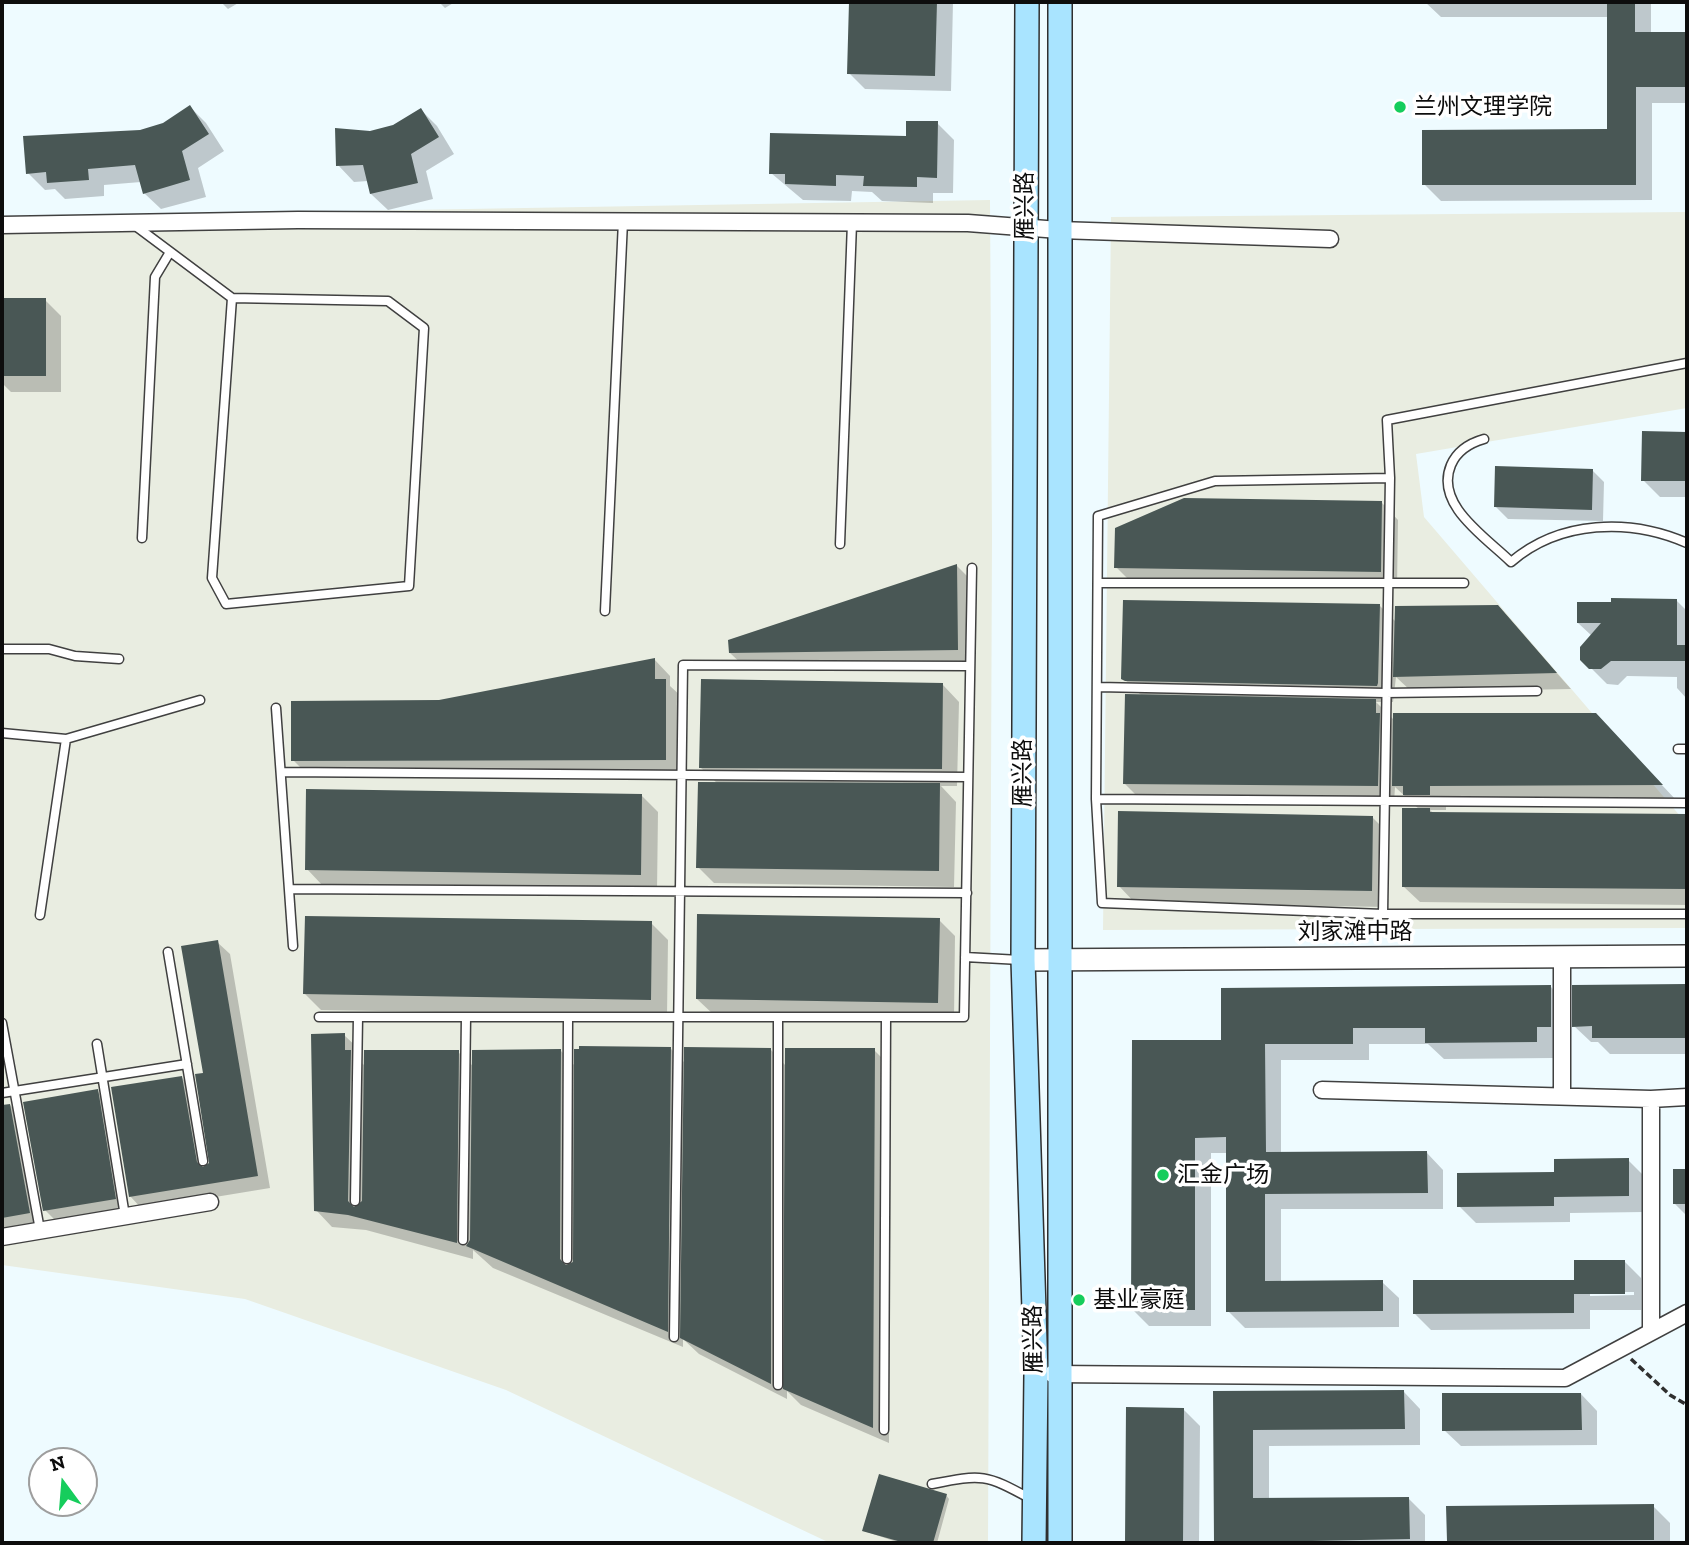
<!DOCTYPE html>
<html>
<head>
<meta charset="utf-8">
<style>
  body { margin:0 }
  #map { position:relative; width:1689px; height:1545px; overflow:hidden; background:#eefbff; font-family:"Zilla Slab",serif }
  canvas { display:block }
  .frame { position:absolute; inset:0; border:4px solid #0d0d0d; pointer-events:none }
  .north { position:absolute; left:28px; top:1447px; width:70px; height:70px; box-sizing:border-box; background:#fff; border:2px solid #9e9e9e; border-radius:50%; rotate:344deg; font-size:19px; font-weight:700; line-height:28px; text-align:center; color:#0d0d0d }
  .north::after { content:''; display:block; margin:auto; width:24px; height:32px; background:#16cd5c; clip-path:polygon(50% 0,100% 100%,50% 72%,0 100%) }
</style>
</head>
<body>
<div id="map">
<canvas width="1689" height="1545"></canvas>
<div class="frame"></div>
<div class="north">N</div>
</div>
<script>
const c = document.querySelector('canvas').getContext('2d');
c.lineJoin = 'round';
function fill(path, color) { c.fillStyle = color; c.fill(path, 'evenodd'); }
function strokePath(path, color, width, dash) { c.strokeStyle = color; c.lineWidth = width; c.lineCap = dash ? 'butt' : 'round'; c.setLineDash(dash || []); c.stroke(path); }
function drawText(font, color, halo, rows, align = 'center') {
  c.font = font + ' "Zilla Slab","Noto Sans SC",serif'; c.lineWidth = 7; c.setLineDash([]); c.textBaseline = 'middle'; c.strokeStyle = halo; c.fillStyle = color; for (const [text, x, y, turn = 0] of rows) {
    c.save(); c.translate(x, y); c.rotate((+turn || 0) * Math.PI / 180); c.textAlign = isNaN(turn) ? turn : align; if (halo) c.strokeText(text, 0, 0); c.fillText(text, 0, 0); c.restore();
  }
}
const industrial = new Path2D(`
  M990,200L992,536L988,1543H830L506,1390L245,1299L2,1265V217Z
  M1687,212V408L1416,454L1424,517L1687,824V928L1103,930L1111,217Z`);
const shadow = new Path2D(`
  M221,2H240L228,9Z
  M439,2H455L445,8Z
  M851,2H953L951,91L865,89L849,73Z
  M1425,2H1651V33H1687V103H1652V200L1441,201L1424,184L1609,131V17H1441Z
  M190,107L206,123L224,151L198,168L206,197L161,209L144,193L141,182L104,185V196L65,199L55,189L45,190L28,173L163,125Z
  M421,110L437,126L454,154L426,171L433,199L388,210L371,194L368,181L354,182L338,165L370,132L394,127Z
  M937,123L954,140L953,193H933V203L882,201L872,192L852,191L851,201L803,200L771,173L908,138Z
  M2,300H45L61,316V392H11L2,383Z
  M1644,433H1687V497H1660L1643,480Z
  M1592,470L1604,482L1603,521L1508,519L1496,507Z
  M1382,503L1398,520L1397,587L1132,583L1116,567Z
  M957,566L973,582L974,666L747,669L730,653Z
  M1676,600L1687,611V699L1677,688V677L1627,676L1618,685L1607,684L1582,659L1592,636L1578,623Z
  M1379,605L1396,622L1497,606L1571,689L1412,692L1396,677L1393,702H1376L1394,720L1612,732L1677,801L1446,802V810H1430L1434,814L1687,816V905L1420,902L1403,886L1420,810L1395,787L1394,803L1141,800L1125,784L1142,696L1123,678Z
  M654,659L670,676V686L682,697V775L310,777L293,760L440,702Z
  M943,685L959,702L957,786H941L956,802L954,887L714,883L698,867L718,784L701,768Z
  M642,796L658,812L657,891L323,886L307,869Z
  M1372,817L1389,834L1387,907L1135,903L1119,886Z
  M939,920L955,936L954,1019L714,1015L697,999Z
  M651,923L668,940L667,1016L321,1010L305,994Z
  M217,942L230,954L270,1188L142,1209L130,1196L182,1078L194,1090L207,1172L211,1160L205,1074Z
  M1687,986V1054H1610L1598,1042H1591L1574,1026V987Z
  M1551,987L1567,1004V1042L1553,1043V1058L1444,1059L1428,1044H1369V1060H1281V1154L1427,1153L1443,1170V1209H1281V1283L1382,1282L1399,1298V1327L1245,1328L1228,1311V1153H1211V1326H1149L1133,1310L1223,1042Z
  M344,1035L361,1051V1062L366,1067L458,1052L474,1067L561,1051L576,1067L671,1049L686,1064L771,1050L786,1066L874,1050L891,1067L889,1443L801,1405L787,1391V1399L699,1354L683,1339V1347L493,1268L473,1250V1259L366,1230L332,1227L316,1210Z
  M97,1091L109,1103L125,1212L57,1222L45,1210Z
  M10,1105L22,1118L40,1225L2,1231V1107Z
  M1628,1160L1644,1176L1645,1212L1570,1213V1222L1476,1223L1459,1206L1556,1174Z
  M1675,1171H1687V1216L1675,1204Z
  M1624,1261L1641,1278V1310H1590V1329L1431,1330L1414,1313L1576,1281ZM1590,1292H1634V1295L1590,1296Z
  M1404,1392L1420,1409V1445L1269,1446V1500L1409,1499L1425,1515V1543H1215V1393Z
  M1581,1394L1597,1411V1445L1461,1446L1444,1430Z
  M1127,1409H1183L1200,1426L1199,1543H1127Z
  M946,1495L949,1499L937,1543H900L864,1531Z
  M1653,1506L1670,1523V1543H1451L1448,1541Z`);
const building = new Path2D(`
  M849,2H937L935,76L847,74Z
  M1607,2H1635V32H1687V87H1636V185H1422V130L1607,129Z
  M190,105L209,134L182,151L190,180L143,194L135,165L88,169L89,180L47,183L46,172L26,174L23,136L140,130L163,123Z
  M421,108L439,137L411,154L418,183L370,194L363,165L336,166L335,128L370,131L393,125Z
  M906,121H938L937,178L917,177V187L863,186L864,176L836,175V186L785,184V174H769L770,133L906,136Z
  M2,298H46V376H2Z
  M1642,431L1687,432V481H1641Z
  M1495,466L1593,469L1592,510L1494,507Z
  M1184,498L1382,501L1381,572L1114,568L1115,528Z
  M957,564L958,650L729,653L728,640Z
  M1611,598L1677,599V645H1687V661H1611L1601,669H1589L1580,660V647L1601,623H1577V602H1611Z
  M1123,600L1380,604L1378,683L1377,686L1125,681L1121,679Z
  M1498,605L1557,673L1393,677L1395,606Z
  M655,658V679H666V760L291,761V701L439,700Z
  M701,679L943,683L942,769L699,768Z
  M1125,694L1376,699V713H1380L1378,786L1123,784Z
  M1393,713H1596L1663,785L1430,786V795H1403V786H1392Z
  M698,782L940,783L939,871L696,868Z
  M306,789L642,794L641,875L305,870Z
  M1402,808H1430V812L1687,814V889L1402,887Z
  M1118,811L1373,816L1372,891L1117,887Z
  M697,914L940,918L938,1003L696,999Z
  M305,916L652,921L651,1000L303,994Z
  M218,940L258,1176L129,1197L111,1087L182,1076L197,1162L203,1167L209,1163L195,1074L203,1073L181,946Z
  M1687,984V1038H1592V1026L1572,1027V985Z
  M1551,985V1027H1537V1042L1425,1043V1028H1353V1044H1265L1266,1152L1427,1151L1428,1193L1265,1194V1281L1383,1280V1311L1226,1312V1137L1195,1138V1310H1131L1132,1040H1221V988Z
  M345,1033V1050H351L348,1201L354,1207L362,1201L364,1050H459L457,1243L348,1215L314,1211L311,1034Z
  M579,1046L671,1047L668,1332L466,1246L470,1240L472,1050L561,1049L560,1259L566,1265L573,1262L574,1049H579Z
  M684,1047L771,1048V1384L680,1338Z
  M785,1048H875L873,1428L783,1389Z
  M98,1089L116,1199L43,1211L23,1102Z
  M10,1104L30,1213L2,1218V1105Z
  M1629,1158V1196L1554,1197V1206L1457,1207V1173L1554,1172V1159Z
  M1673,1169H1687V1204H1673Z
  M1574,1260H1625V1294H1574V1313L1413,1314V1280H1574Z
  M1404,1390L1405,1429L1253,1430V1498L1409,1497L1410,1539L1214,1543L1213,1391Z
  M1442,1393H1581L1582,1430L1442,1431Z
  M1126,1407L1184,1408L1183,1543H1125Z
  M879,1474L947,1494L933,1543H905L862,1531Z
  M1654,1504V1540L1447,1541L1446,1506Z`);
const path = new Path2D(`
  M1631,1359L1670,1395L1687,1405`);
const service = new Path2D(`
  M133,224L232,298L388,301L424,328L409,586L226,604L212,578L232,298
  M1484,439C1470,443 1457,451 1451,465C1434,505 1487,538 1511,562C1560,520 1630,518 1687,543
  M1390,478L1387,420L1687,363
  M142,538L155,277L170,252
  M840,544L852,223
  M1099,583H1464
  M605,611L623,221
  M2,649H49L75,656L119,659
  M1098,687L1385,693L1537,691
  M276,708L293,946
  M2,733L66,739L200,700
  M1678,749H1687
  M281,772L968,777
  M1096,799L1687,803
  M289,889L967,893
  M1383,914L1390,478L1215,481L1098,516L1096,799L1102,903L1383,914H1687
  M40,915L66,739
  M168,952L203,1161
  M965,957L1020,960
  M319,1017H964L972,568
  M2,1023L40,1230
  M97,1044L125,1216
  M2,1093L187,1064
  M355,1201L358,1017
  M463,1240L466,1017
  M567,1259L568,1017
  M674,1337L683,665L970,666
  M778,1385V1017
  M884,1430L886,1017
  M932,1484C983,1474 985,1474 1031,1499`);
const minor = new Path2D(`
  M2,225L298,220L968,223L1059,230L1330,239
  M1562,957V1096
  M1322,1090L1651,1099L1687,1097
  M1651,1099V1332
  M2,1237L210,1202
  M1052,1374L1565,1378L1687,1313`);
const tertiary = new Path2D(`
  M1023,960L1687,956`);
const secondary = new Path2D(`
  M1027,2L1023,960L1036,1374L1034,1543
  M1060,1543V2`);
const markers = [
  [1400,107,7,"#16cd5c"],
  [1163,1175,7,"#16cd5c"],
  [1079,1300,7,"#16cd5c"]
];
const poiNames = [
  ["兰州文理学院",1414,107],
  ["汇金广场",1177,1175],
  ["基业豪庭",1093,1300]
];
const streetNames = [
  ["雁兴路",1025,206,-90],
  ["雁兴路",1023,773,-90],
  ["刘家滩中路",1355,932],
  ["雁兴路",1034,1339,-91]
];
fill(industrial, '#e9ede1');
fill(shadow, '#0003');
fill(building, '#495755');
strokePath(service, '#404040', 11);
strokePath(minor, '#404040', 19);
strokePath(tertiary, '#404040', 24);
strokePath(secondary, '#2f2f2f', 26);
strokePath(path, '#2f2f2f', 3.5, [7, 3.5]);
strokePath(service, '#fff', 8);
strokePath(minor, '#fff', 16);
strokePath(tertiary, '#fff', 21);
strokePath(secondary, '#a9e4ff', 23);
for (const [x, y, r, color] of markers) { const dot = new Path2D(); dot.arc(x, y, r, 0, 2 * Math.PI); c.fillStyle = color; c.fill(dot); strokePath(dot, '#fff', 2.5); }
drawText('23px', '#0d0d0d', '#fff', poiNames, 'left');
drawText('23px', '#0d0d0d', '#fff', streetNames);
</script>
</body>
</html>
